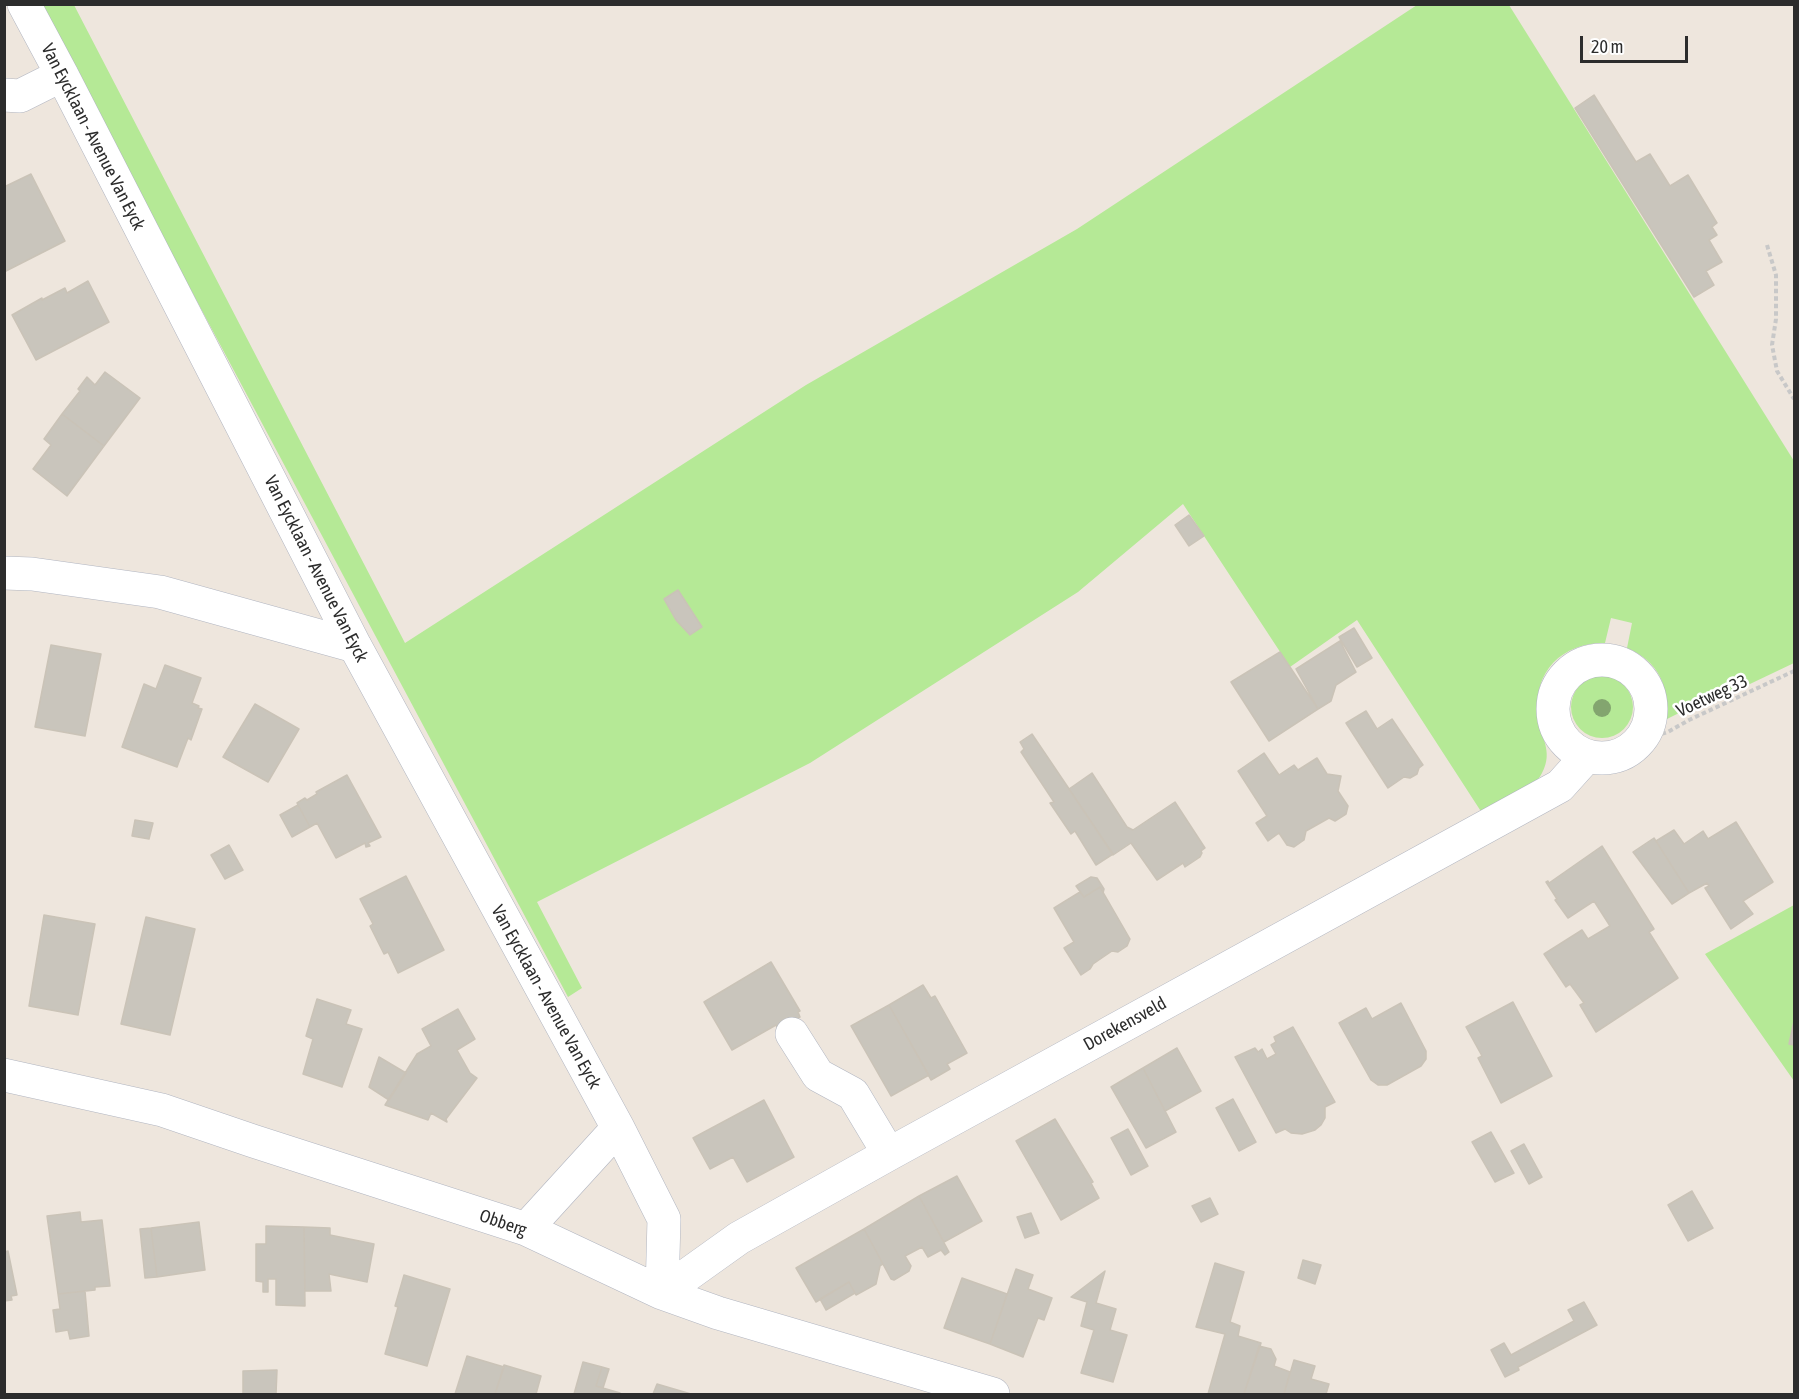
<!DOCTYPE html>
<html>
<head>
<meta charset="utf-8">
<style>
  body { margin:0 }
  #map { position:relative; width:1799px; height:1399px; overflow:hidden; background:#eee6dd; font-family:"Asap Condensed",sans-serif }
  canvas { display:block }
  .frame { position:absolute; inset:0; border:6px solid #2c2c2c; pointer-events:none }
  .scale { position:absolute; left:1580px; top:36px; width:108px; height:27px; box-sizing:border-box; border:3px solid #2c2c2c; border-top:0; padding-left:8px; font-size:18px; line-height:21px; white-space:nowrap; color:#2c2c2c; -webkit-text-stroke:4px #fff; paint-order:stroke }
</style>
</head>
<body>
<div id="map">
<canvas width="1799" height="1399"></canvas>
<div class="frame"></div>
<div class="scale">20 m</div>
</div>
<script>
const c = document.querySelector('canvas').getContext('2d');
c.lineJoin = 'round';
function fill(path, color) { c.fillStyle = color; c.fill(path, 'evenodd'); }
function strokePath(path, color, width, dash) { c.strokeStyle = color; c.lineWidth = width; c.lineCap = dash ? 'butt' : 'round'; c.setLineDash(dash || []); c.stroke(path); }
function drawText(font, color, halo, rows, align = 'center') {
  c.font = font + ' "Asap Condensed",sans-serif'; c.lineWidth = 5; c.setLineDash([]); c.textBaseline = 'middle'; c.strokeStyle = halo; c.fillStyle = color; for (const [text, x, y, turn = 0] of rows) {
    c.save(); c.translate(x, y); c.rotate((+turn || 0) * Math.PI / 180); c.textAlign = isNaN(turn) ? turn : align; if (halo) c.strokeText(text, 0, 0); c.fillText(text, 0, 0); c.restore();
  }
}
const green = new Path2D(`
  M39,5H74L405,643L806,385L1077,229L1417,5H1509L1794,461V663L1687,714L1683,711L1665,720C1671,687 1658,661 1627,648L1632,623L1611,618L1605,643C1562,643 1533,671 1538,715C1540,737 1554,751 1542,773C1533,792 1501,803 1482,813L1357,620L1290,667L1183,504L1078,592L810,763L537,902L582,988L568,997Z
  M1571 707a31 31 0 1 1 62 0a31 31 0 1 1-62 0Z
  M1794,905V1081L1705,954Z`);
const building = new Path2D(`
  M1594,95L1636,162L1650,154L1670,186L1688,175L1717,223L1712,227L1717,235L1709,240L1722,262L1706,271L1714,285L1694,297L1575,108Z
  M31,174L65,241L4,272V187Z
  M88,281L109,322L36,360L12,315L42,298V300L65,288L67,293Z
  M105,372L140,398L104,446L62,414L80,391L78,389L87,377L95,385Z
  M62,414L104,446L67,496L33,469L51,445L44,439Z
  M1189,515L1204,536L1189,546L1175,525Z
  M678,590L702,627L690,635L676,620L664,599Z
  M1354,628L1372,658L1357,667L1339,637Z
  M1340,641L1356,672L1336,685L1331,701L1318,709L1296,669Z
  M51,645L101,654L85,736L35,727Z
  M1280,652L1318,709L1269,741L1231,682Z
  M165,665L201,678L192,703L199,706L198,708L202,709L191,740L188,738L177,767L122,747L144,684L156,689Z
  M255,704L299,729L268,782L223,757Z
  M1366,711L1377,729L1392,719L1423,765L1419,768L1417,774L1410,778L1404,777L1388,788L1346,723Z
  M1032,734L1113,854L1096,865L1075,831L1071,834L1050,803L1054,802L1021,752L1024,749L1020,742Z
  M1264,753L1279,775L1294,765L1298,770L1317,758L1327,774L1341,776L1338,791L1348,806L1346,814L1335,821L1329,818L1306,831L1304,840L1294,847L1287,845L1279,833L1268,841L1256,823L1267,816L1238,771Z
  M1092,773L1127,827L1133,830L1175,802L1205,848L1201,851L1202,853L1200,857L1185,867L1183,863L1157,880L1131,843L1113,855L1069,789Z
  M347,775L381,837L368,843L370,846L366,847L365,843L336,858L317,823L310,827L297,803L305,798L307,800L317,794L316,792Z
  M298,805L310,827L292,837L280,815Z
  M135,820L153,823L149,839L132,836Z
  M1736,822L1773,882L1743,901L1753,914L1731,929L1705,888L1709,886L1707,883L1689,893L1656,841L1674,830L1684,844L1703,831L1708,839Z
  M1654,838L1689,893L1672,904L1633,852Z
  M229,845L243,870L225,879L211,855Z
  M1602,846L1654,929L1649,932L1678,978L1596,1032L1580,1005L1584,1003L1570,984L1566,987L1544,954L1582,930L1588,939L1610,926L1594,901L1568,918L1555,900L1557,899L1546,882L1548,881L1549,883Z
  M406,876L444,950L398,973L388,952L384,954L370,926L373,924L360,899Z
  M1091,877L1097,878L1104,889L1103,893L1100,887L1084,897L1076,886Z
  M1100,887L1130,939L1127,946L1118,952L1112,951L1093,964L1090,969L1081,975L1064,948L1074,942L1054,908L1080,892L1084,897Z
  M44,915L95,924L78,1015L29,1006Z
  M146,917L195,929L170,1035L121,1024Z
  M771,962L800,1011L798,1012L800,1017L778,1029L776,1025L732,1050L704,1002Z
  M923,985L931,998L935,996L967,1053L947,1064L950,1069L931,1080L889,1005Z
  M317,999L351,1010L346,1024L362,1029L342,1087L303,1074L313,1039L306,1036Z
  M1513,1002L1552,1076L1501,1103L1478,1058L1482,1056L1466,1027Z
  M1401,1003L1426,1051V1059L1421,1066L1387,1085H1378L1371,1080L1339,1023L1366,1008L1372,1019Z
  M889,1005L929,1075L891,1096L851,1026Z
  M458,1009L475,1039L457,1050L470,1073L477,1078L446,1119L447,1122L431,1113L428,1120L385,1105L417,1054L431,1046L422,1029Z
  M1794,1021V1045L1789,1044Z
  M1293,1027L1335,1102L1325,1107V1118L1321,1125L1315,1130L1302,1134L1291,1133L1285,1129L1276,1133L1235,1057L1255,1048L1258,1052L1262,1049L1267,1059L1276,1054L1271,1045L1276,1042L1274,1037Z
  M1177,1048L1201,1091L1165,1111L1143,1068Z
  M379,1057L406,1073L389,1100L369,1087Z
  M1143,1068L1176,1132L1146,1148L1111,1087Z
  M1233,1099L1256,1142L1239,1151L1216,1108Z
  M764,1100L794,1157L747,1182L733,1157L710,1169L693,1138Z
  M1055,1119L1093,1182L1091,1183L1099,1198L1061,1220L1016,1141Z
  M1128,1129L1148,1166L1131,1175L1111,1138Z
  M1491,1132L1514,1173L1495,1182L1472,1142Z
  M1524,1144L1542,1177L1529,1184L1511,1151Z
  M957,1176L982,1221L944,1242L919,1196Z
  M1692,1191L1713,1228L1688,1241L1668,1205Z
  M919,1196L949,1252L945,1255L941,1250L928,1257L922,1247L905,1256L911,1266L909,1271L894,1280L891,1279L864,1229Z
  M1210,1198L1218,1214L1201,1222L1192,1206Z
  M80,1212L81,1222L102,1220L110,1286L95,1287V1290L58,1294L47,1216Z
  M1031,1213L1039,1233L1025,1238L1017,1217Z
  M199,1222L205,1270L157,1277L151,1228Z
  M266,1226L304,1227L305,1306L276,1305V1279H268V1292H263V1282L256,1281V1244H266Z
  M304,1227L330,1228V1235L374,1244L367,1282L329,1274L331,1291H305Z
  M151,1228L157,1277L145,1278L140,1229Z
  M864,1229L883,1264L880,1266L876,1284L856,1295L849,1282L816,1302L796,1268Z
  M8,1251L17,1295L11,1296L12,1300L4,1301V1252Z
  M1303,1260L1321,1265L1315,1284L1298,1278Z
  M1215,1263L1244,1272L1230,1322L1240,1326L1238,1336L1261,1343L1244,1394H1208L1225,1334L1196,1327Z
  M1016,1269L1033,1275L1028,1289L1052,1298L1044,1320L1038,1318L1023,1357L990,1344Z
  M1105,1271L1096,1303L1116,1309L1110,1330L1127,1335L1113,1382L1081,1373L1094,1330L1081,1326L1087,1302L1071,1297Z
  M404,1275L450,1289L427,1366L385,1354L398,1307L395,1306Z
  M962,1278L1007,1294L990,1344L944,1328Z
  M849,1282L855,1293L826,1310L820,1299Z
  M85,1291L89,1336L70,1339L68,1330L56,1332L53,1310L60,1309L58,1294Z
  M1584,1302L1597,1325L1518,1367L1519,1370L1505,1377L1491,1350L1504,1343L1511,1355L1574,1321L1568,1310Z
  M1259,1346L1271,1349L1276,1359L1274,1366L1290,1372L1284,1394H1244Z
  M467,1356L504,1367L495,1394H455Z
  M1294,1360L1315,1366L1311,1379L1329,1384L1326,1394H1284Z
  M583,1362L602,1367L596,1386L620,1393V1394H574Z
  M504,1365L541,1376L536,1394H495Z
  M602,1367L609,1369L603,1388L596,1386Z
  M277,1370L276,1394H243V1371Z
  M657,1384L691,1394H653Z`);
const path = new Path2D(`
  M1767,245L1776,275V319L1772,345L1777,371L1794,399
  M1640,740L1668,732L1689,720L1794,671`);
const minor = new Path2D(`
  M24,4L62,75L355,646L618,1128L664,1219L662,1293
  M4,95L20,96L62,75
  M4,573L32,574L160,592L355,646
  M1553 709a49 49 0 1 1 98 0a49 49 0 1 1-98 0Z
  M792,1034L818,1075L853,1094L889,1154
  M4,1075L162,1110L253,1141L526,1229L662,1293L718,1313L993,1394
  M526,1229L618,1128
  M662,1293L739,1238L889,1154L1560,786L1587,756`);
const trees = [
  [1602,708]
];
const streetNames = [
  ["Van Eycklaan - Avenue Van Eyck",93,137,63],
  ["Van Eycklaan - Avenue Van Eyck",316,569,63],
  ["Voetweg 33",1712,696,-25],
  ["Van Eycklaan - Avenue Van Eyck",546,997,61],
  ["Dorekensveld",1125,1024,-29],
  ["Obberg",503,1223,19]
];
fill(green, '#b5e996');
fill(building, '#c9c5bc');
strokePath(building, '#cac3b7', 1.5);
strokePath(minor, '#b1b5c0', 34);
strokePath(path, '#c8c8c8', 4, [4.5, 3]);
strokePath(minor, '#fff', 33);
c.fillStyle = '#83a56f';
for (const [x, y] of trees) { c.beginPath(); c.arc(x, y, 9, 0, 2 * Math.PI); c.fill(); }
drawText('18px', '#2c2c2c', '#fff', streetNames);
</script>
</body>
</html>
